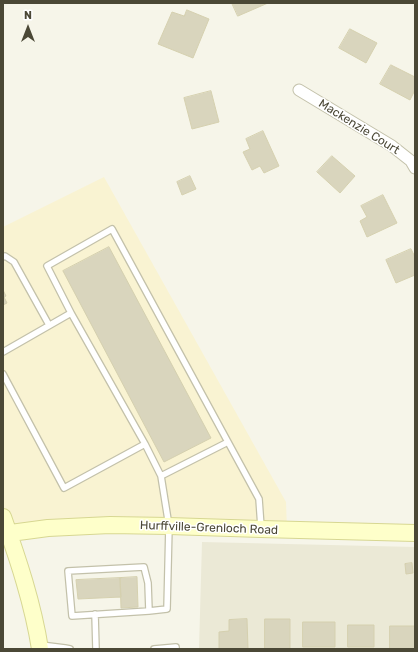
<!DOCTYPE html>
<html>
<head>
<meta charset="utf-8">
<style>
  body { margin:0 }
  #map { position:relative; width:418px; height:652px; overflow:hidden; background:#f6f5e9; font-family:Rubik,sans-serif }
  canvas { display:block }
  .frame { position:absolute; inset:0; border:4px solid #4b4836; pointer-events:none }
  .north { position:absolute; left:8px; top:8px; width:40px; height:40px; -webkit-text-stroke:3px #fff; paint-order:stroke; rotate:0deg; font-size:11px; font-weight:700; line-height:16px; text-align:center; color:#4b4836 }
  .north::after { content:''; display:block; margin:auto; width:14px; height:18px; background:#4b4836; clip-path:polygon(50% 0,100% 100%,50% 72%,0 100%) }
</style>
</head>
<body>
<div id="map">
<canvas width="418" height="652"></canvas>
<div class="frame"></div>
<div class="north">N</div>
</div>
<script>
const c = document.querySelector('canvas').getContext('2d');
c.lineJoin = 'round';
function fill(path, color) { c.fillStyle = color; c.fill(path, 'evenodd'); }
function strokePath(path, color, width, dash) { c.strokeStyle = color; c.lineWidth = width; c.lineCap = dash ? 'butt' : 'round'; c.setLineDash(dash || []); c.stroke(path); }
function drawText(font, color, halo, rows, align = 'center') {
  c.font = font + ' Rubik,sans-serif'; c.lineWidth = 3; c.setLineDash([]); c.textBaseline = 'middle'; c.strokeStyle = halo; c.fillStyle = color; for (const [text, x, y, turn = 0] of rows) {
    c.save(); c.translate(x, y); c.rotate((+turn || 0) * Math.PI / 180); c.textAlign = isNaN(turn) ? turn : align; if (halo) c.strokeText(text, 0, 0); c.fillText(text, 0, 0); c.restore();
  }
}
const residential = new Path2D(`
  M202,542L415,547V649H199Z`);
const commercial = new Path2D(`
  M104,177L286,502L287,530L3,534V227Z`);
const building = new Path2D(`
  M232,3H268L238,16Z
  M187,10L209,19L193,58L158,44L172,12L184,16Z
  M350,29L377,43L366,63L339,48Z
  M391,65L415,77V90L410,100L380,84Z
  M211,91L219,122L192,129L184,98Z
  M263,131L279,166L264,173L260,166L252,170L243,152L250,149L246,139Z
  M332,156L355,176L340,193L317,172Z
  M190,176L196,189L182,195L177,182Z
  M383,195L397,223L367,237L360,221L367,217L361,206Z
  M109,247L211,438L164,462L63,271Z
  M411,249L415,257V275L396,283L386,260Z
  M3,290L6,296L4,297L7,303L3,305Z
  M412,563L413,573L406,574L405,564Z
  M137,577L138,607L121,608L120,578Z
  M120,578L121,597L78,599L76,580Z
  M247,619L248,649H219V632L229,631V620Z
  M265,619H290V649H265Z
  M303,622H335V647H303Z
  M348,625H374V647H348Z
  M390,626H415V649H390Z`);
const lane = new Path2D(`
  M3,257L5,256L14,262L49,325
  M71,313L47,266L112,229L259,499L261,527
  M3,352L71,313L145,444L161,476L169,526L167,609L149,611L72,616L68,571L144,567L148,583L149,611
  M3,374L64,488L145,444
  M161,476L228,442
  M95,614L96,649
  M41,645L65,648L70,649
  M154,649L176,647V649`);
const street = new Path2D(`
  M299,90L392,146L411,161L415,168`);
const secondary = new Path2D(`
  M3,517C18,559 33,604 40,649
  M3,534L48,528L110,525L169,526L261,529L415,533`);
const streetNames = [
  ["Mackenzie Court",359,127,32],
  ["Hurffville-Grenloch Road",209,528,2]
];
fill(residential, '#ebe9d6');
fill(commercial, '#f9f3d2');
fill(building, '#d9d5bd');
strokePath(building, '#d5d0af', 1);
strokePath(lane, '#c3c1aa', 8);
strokePath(street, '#c3c1aa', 13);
strokePath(secondary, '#d7d792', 18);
strokePath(lane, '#fff', 5.5);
strokePath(street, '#fff', 11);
strokePath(secondary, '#feffca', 16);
drawText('12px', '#4b4836', '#fff', streetNames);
</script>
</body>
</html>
